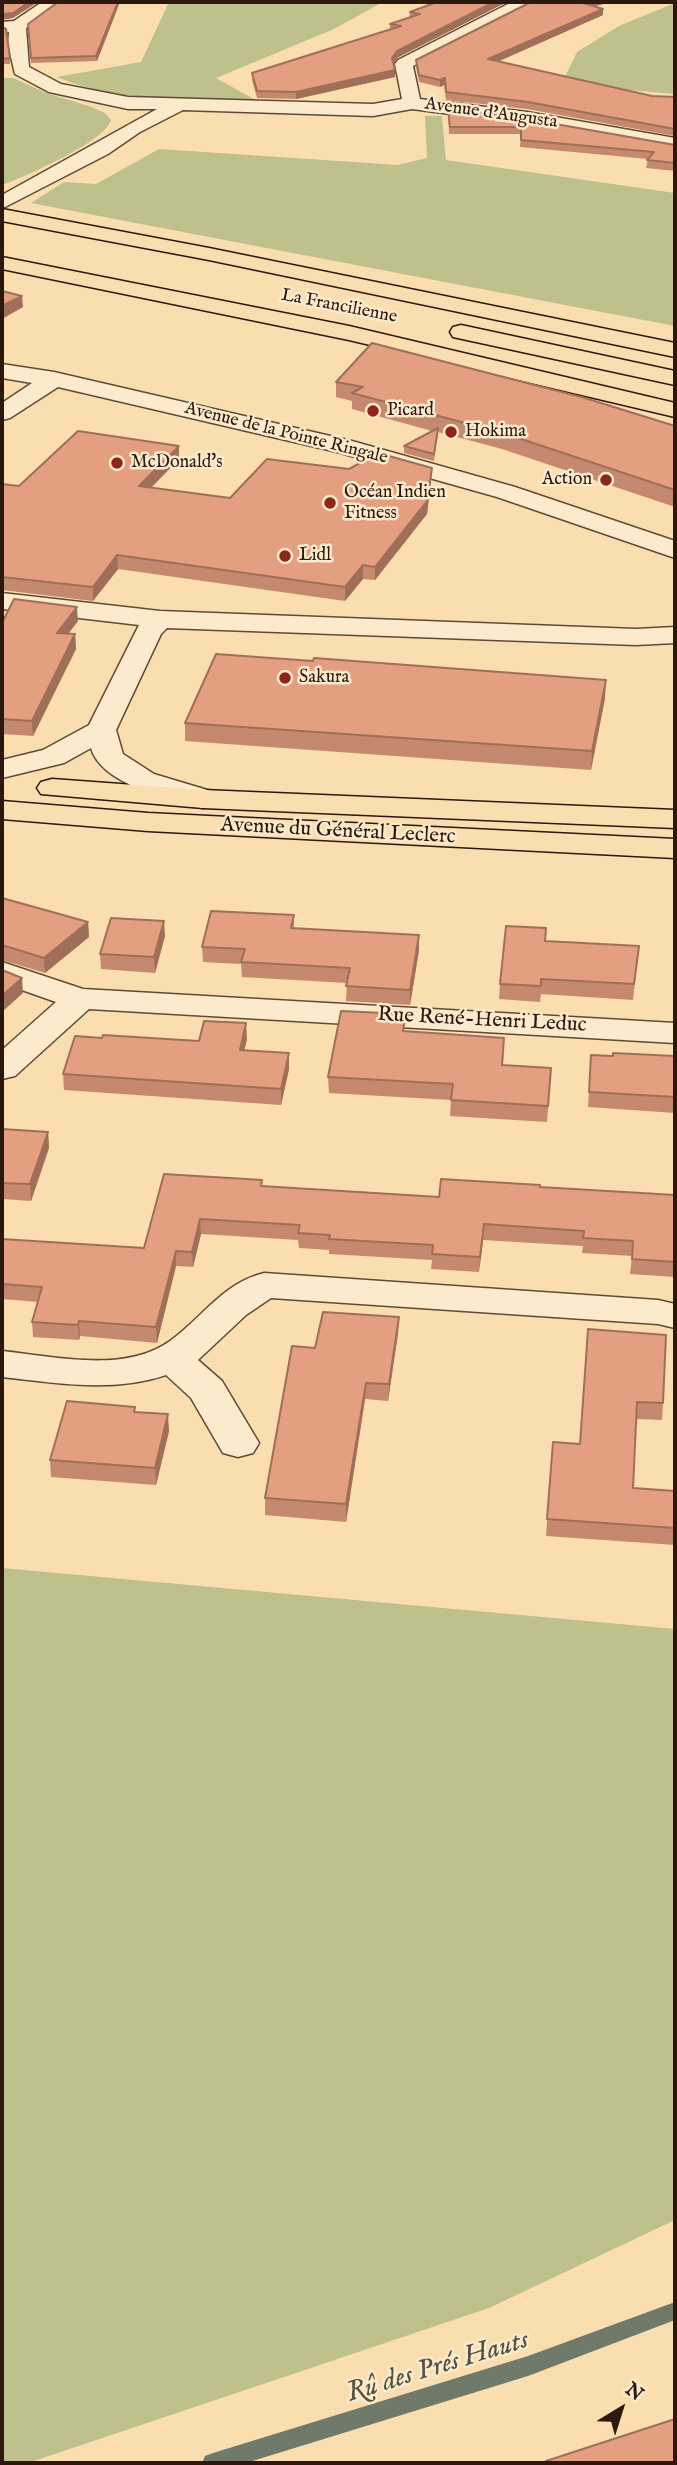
<!DOCTYPE html>
<html>
<head>
<meta charset="utf-8">
<style>
  body { margin:0 }
  #map { position:relative; width:677px; height:2465px; overflow:hidden; background:#fadeb0; font-family:"IM FELL English",serif }
  canvas { display:block }
  .frame { position:absolute; inset:0; border:4px solid #2c180f; pointer-events:none }
  .north { position:absolute; left:586px; top:2374px; width:70px; height:70px; -webkit-text-stroke:5px #fceacc; paint-order:stroke; rotate:38deg; font-size:19px; font-weight:700; line-height:28px; text-align:center; color:#2c180f }
  .north::after { content:''; display:block; margin:auto; width:24px; height:32px; background:#2c180f; clip-path:polygon(50% 0,100% 100%,50% 72%,0 100%) }
</style>
</head>
<body>
<div id="map">
<canvas width="677" height="2465"></canvas>
<div class="frame"></div>
<div class="north">N</div>
</div>
<script>
const c = document.querySelector('canvas').getContext('2d');
c.lineJoin = 'round';
function fill(path, color) { c.fillStyle = color; c.fill(path, 'evenodd'); }
function strokePath(path, color, width, dash) { c.strokeStyle = color; c.lineWidth = width; c.lineCap = dash ? 'butt' : 'round'; c.setLineDash(dash || []); c.stroke(path); }
function drawText(font, color, halo, rows, align = 'center') {
  c.font = font + ' "IM FELL English",serif'; c.lineWidth = 5; c.setLineDash([]); c.textBaseline = 'middle'; c.strokeStyle = halo; c.fillStyle = color; for (const [text, x, y, turn = 0] of rows) {
    c.save(); c.translate(x, y); c.rotate((+turn || 0) * Math.PI / 180); c.textAlign = isNaN(turn) ? turn : align; if (halo) c.strokeText(text, 0, 0); c.fillText(text, 0, 0); c.restore();
  }
}
const green = new Path2D(`
  M169,2H383L334,29L216,78L261,103C193,100 120,104 57,77L141,62Z
  M675,3V94L556,84L464,103L451,100L566,75L577,52L619,26Z
  M2,78H13L49,94L89,106L105,113L111,120C105,142 24,177 2,185Z
  M425,116H442L446,160L675,193V326L31,203L64,182L96,184L159,149L398,165L427,158Z
  M2,1568L675,1629V2220L489,2308L28,2463H2Z`);
const stream = new Path2D(`
  M675,2302V2320L528,2376L246,2463H202L205,2456L213,2453L528,2356Z`);
const minor = new Path2D(`
  M42,2H61L26,28L29,67L61,84L128,97L373,104L402,99L395,64L398,60L512,2H532L530,6L413,66L420,99L527,112L675,138V150L527,124L412,109L373,116L183,110L140,132L108,154L5,207L2,206V195L157,109H128L49,92L15,74L8,44L9,32H2V22L14,21Z
  M2,364L54,372L352,441L515,487L675,541V558L497,497L337,452L58,387L10,418L2,420V403L32,383L2,378Z
  M2,593L160,611L636,629L675,627V643L636,645L167,628L161,634L116,730L123,754L154,774L214,792L218,799L214,806L203,808C170,800 101,784 91,748L64,763L2,778V760L43,750L89,725L139,625L2,609Z
  M2,962L83,989L675,1023V1043L89,1009L15,1076L2,1079V1050L56,1002L2,983Z
  M264,1273L658,1300L675,1304V1328L658,1324L271,1298L246,1315L198,1360L222,1381L259,1443L253,1453L238,1457L223,1453L191,1398L166,1375C113,1393 56,1383 2,1377V1351C54,1356 124,1374 170,1341C202,1318 223,1283 264,1273Z`);
const major = new Path2D(`
  M52,779L203,790L675,810V828L203,808L41,794L37,788L41,782Z
  M2,801L148,813L675,839V858L148,831L2,819Z`);
const highway = new Path2D(`
  M2,209L209,248L675,343V357L209,260L2,221Z
  M2,257L349,326L675,403V417L349,340L2,269Z
  M461,325L675,371V385L453,337L450,332L453,327Z`);
const wall = new Path2D(`
  M120,2L97,61L31,63L28,24Z
  M437,2L394,63L395,77L296,99L257,98L252,80V73L390,30V24L409,18L410,12Z
  M595,6L603,15L499,61L652,96L675,97V136L527,109L446,100L444,85L440,87L419,82L416,67V60Z
  M2,27L10,58V64H2Z
  M448,109L675,145V171L646,168L648,159L520,147L521,134H449Z
  M336,382L675,426V507L502,449L438,432L434,461L404,453V446L432,431L352,409V401L336,397Z
  M179,446V459L151,488L230,498L431,481L427,514L375,580L363,579L345,601L118,569L93,601L2,590V484L19,486Z
  M78,621L68,634H75L76,649L33,736L2,734V623Z
  M605,698L591,770L185,741V723Z
  M2,898L88,922L89,937L45,973L2,960Z
  M294,915V928L419,950L410,1005L346,1001L347,983L242,977L241,964L203,962L202,947Z
  M546,928L545,941L639,946L633,1000L541,994L540,1002L499,999L500,984Z
  M165,936L155,973L101,969L100,954Z
  M406,1032L504,1038L503,1065L550,1084L547,1122L450,1116L451,1100L329,1093L328,1077Z
  M247,1039L244,1050L289,1053V1069L281,1105L64,1090L63,1074L199,1041Z
  M591,1055L675,1056V1113L588,1107Z
  M2,1129L48,1132L49,1148L31,1201L2,1199Z
  M262,1180V1186L439,1197L540,1187L675,1195V1277L630,1274L632,1256L582,1253L583,1246L483,1240L479,1272L431,1269L432,1260L329,1254V1250L299,1248L298,1240L201,1234L193,1267L176,1266L157,1343L80,1336L79,1340L33,1337L32,1322L38,1302L2,1299V1239L144,1248Z
  M399,1317L398,1333L388,1401L365,1399L346,1522L265,1515V1498L315,1348Z
  M588,1329L663,1403L662,1420L636,1419L633,1488L675,1491V1545L546,1536L553,1442L580,1444Z
  M136,1412L169,1431L156,1485L51,1477L50,1460Z`);
const shadedWall = new Path2D(`
  M29,2H38L13,18L2,20V14Z
  M118,2H120L97,61L96,56Z
  M494,2H507L397,58L392,65V58L397,51Z
  M587,2H611L582,10L583,3Z
  M603,9V15L488,66V59Z
  M395,70V77L296,99V92Z
  M445,78L444,85L440,87V80Z
  M22,296L23,307L2,319V306Z
  M179,446V459L140,499L139,486Z
  M432,468L431,481L427,514L375,580V567Z
  M117,555L118,569L93,601V587Z
  M363,565V579L345,601V587Z
  M77,607L78,621L58,647L57,633Z
  M75,634L76,649L33,736L32,721Z
  M606,680L605,698L591,770L592,751Z
  M164,921L165,936L155,973L154,957Z
  M88,922L89,937L45,973L44,958Z
  M419,935V950L410,1005V990Z
  M22,978L23,993L2,1012V996Z
  M246,1023L247,1039L241,1065L240,1050Z
  M289,1053V1069L281,1105V1089Z
  M48,1132L49,1148L31,1201L30,1184Z
  M200,1219L201,1234L193,1267L192,1252Z
  M484,1224L483,1240L479,1272L480,1257Z
  M176,1251V1266L157,1343L156,1327Z
  M399,1317L398,1333L388,1401L389,1384Z
  M79,1321L80,1336L79,1340L78,1325Z
  M366,1383L365,1399L346,1522V1504Z
  M168,1414L169,1431L156,1485L155,1468Z`);
const building = new Path2D(`
  M2,2H29L13,13L2,14Z
  M58,2H118L96,56L31,58L28,24Z
  M437,2H494L397,51L392,58L395,70L296,92L257,91L252,73L401,26L390,24L420,14L410,12Z
  M531,2H587L583,3L603,9L488,59L652,96L675,97V129L528,102L446,92L445,78L440,80L419,75L416,60Z
  M2,27L6,29L10,58L2,59Z
  M448,109L527,119L675,145V163L647,160L654,152L521,140V127H450Z
  M2,291L22,296L2,306Z
  M372,343L585,398L675,426V490L503,433L352,393L363,387L336,382Z
  M438,428L434,454L404,446Z
  M78,431L179,446L139,486L230,498L267,459L349,469L378,453L432,468L427,501L375,567L363,565L345,587L117,555L93,587L2,577V484L19,486Z
  M14,599L77,607L57,633L75,634L32,721L2,719V623Z
  M216,654L313,661L314,658L606,680L592,751L185,723Z
  M2,898L88,922L44,958L2,945Z
  M211,911L294,915L291,928L419,935L410,990L346,986L350,968L241,962L245,949L202,947Z
  M111,918L164,921L154,957L100,954Z
  M506,926L546,928L545,941L639,946L634,984L541,979V986L500,984Z
  M2,970L22,978L2,996Z
  M341,1011L406,1014L403,1031L504,1038L502,1065L551,1068L548,1106L451,1100L453,1084L328,1077Z
  M204,1021L246,1023L240,1050L289,1053L281,1089L63,1074L75,1036L102,1038L103,1035L199,1041Z
  M613,1053L675,1056V1097L589,1092L591,1055L613,1056Z
  M2,1129L48,1132L30,1184L2,1183Z
  M164,1174L262,1180L261,1186L439,1197L441,1179L540,1185V1187L675,1195V1262L632,1259L633,1241L583,1238L584,1231L484,1224L480,1257L432,1254L433,1245L329,1239L330,1235L298,1233L300,1225L200,1219L192,1252L176,1251L156,1327L79,1321L78,1325L32,1322L42,1287L2,1284V1239L144,1248Z
  M323,1312L399,1317L389,1384L366,1383L346,1504L265,1498L292,1346L315,1348Z
  M588,1329L666,1335L663,1403L637,1402L633,1488L675,1491V1528L547,1519L553,1442L580,1444Z
  M67,1401L135,1407L134,1412L168,1414L155,1468L50,1460Z
  M675,2419V2463H547L546,2461Z`);
const markers = [
  [373,411,7,"#8f2418"],
  [451,432,7,"#8f2418"],
  [117,463,7,"#8f2418"],
  [606,480,7,"#8f2418"],
  [330,503,7,"#8f2418"],
  [285,556,7,"#8f2418"],
  [285,678,7,"#8f2418"]
];
const farStreetnames = [
  ["Avenue d'Augusta",491,114,8],
  ["La Francilienne",339,307,11],
  ["Avenue de la Pointe Ringale",286,434,14]
];
const farPoinames = [
  ["Picard",387,411],
  ["Hokima",465,432],
  ["McDonald's",131,463],
  ["Action",592,480,"right"],
  ["Océan Indien",344,493],
  ["Fitness",344,514],
  ["Lidl",299,556],
  ["Sakura",299,678]
];
const streetNames = [
  ["Avenue du Général Leclerc",338,832,3],
  ["Rue René-Henri Leduc",482,1021,3]
];
const nearWaternames = [
  ["Rû des Prés Hauts",438,2368,-17]
];
fill(green, '#bec18c');
fill(stream, '#707a6b');
strokePath(minor, '#604a37', 3);
strokePath(major, '#2c180f', 3);
strokePath(highway, '#2c180f', 3);
fill(minor, '#fceacc');
fill(major, '#fadeb0');
fill(highway, '#fadeb0');
fill(wall, '#c4896f');
fill(shadedWall, '#a06f5a');
fill(building, '#e49f81');
strokePath(building, '#a06f5a', 2);
for (const [x, y, r, color] of markers) { const dot = new Path2D(); dot.arc(x, y, r, 0, 2 * Math.PI); c.fillStyle = color; c.fill(dot); strokePath(dot, '#fceacc', 2.5); }
drawText('18px', '#2c180f', '#fceacc', farStreetnames);
drawText('18px', '#2c180f', '#fceacc', farPoinames, 'left');
drawText('21px', '#2c180f', '#fceacc', streetNames);
drawText('italic 28px', '#545145', '#fceacc', nearWaternames);
</script>
</body>
</html>
